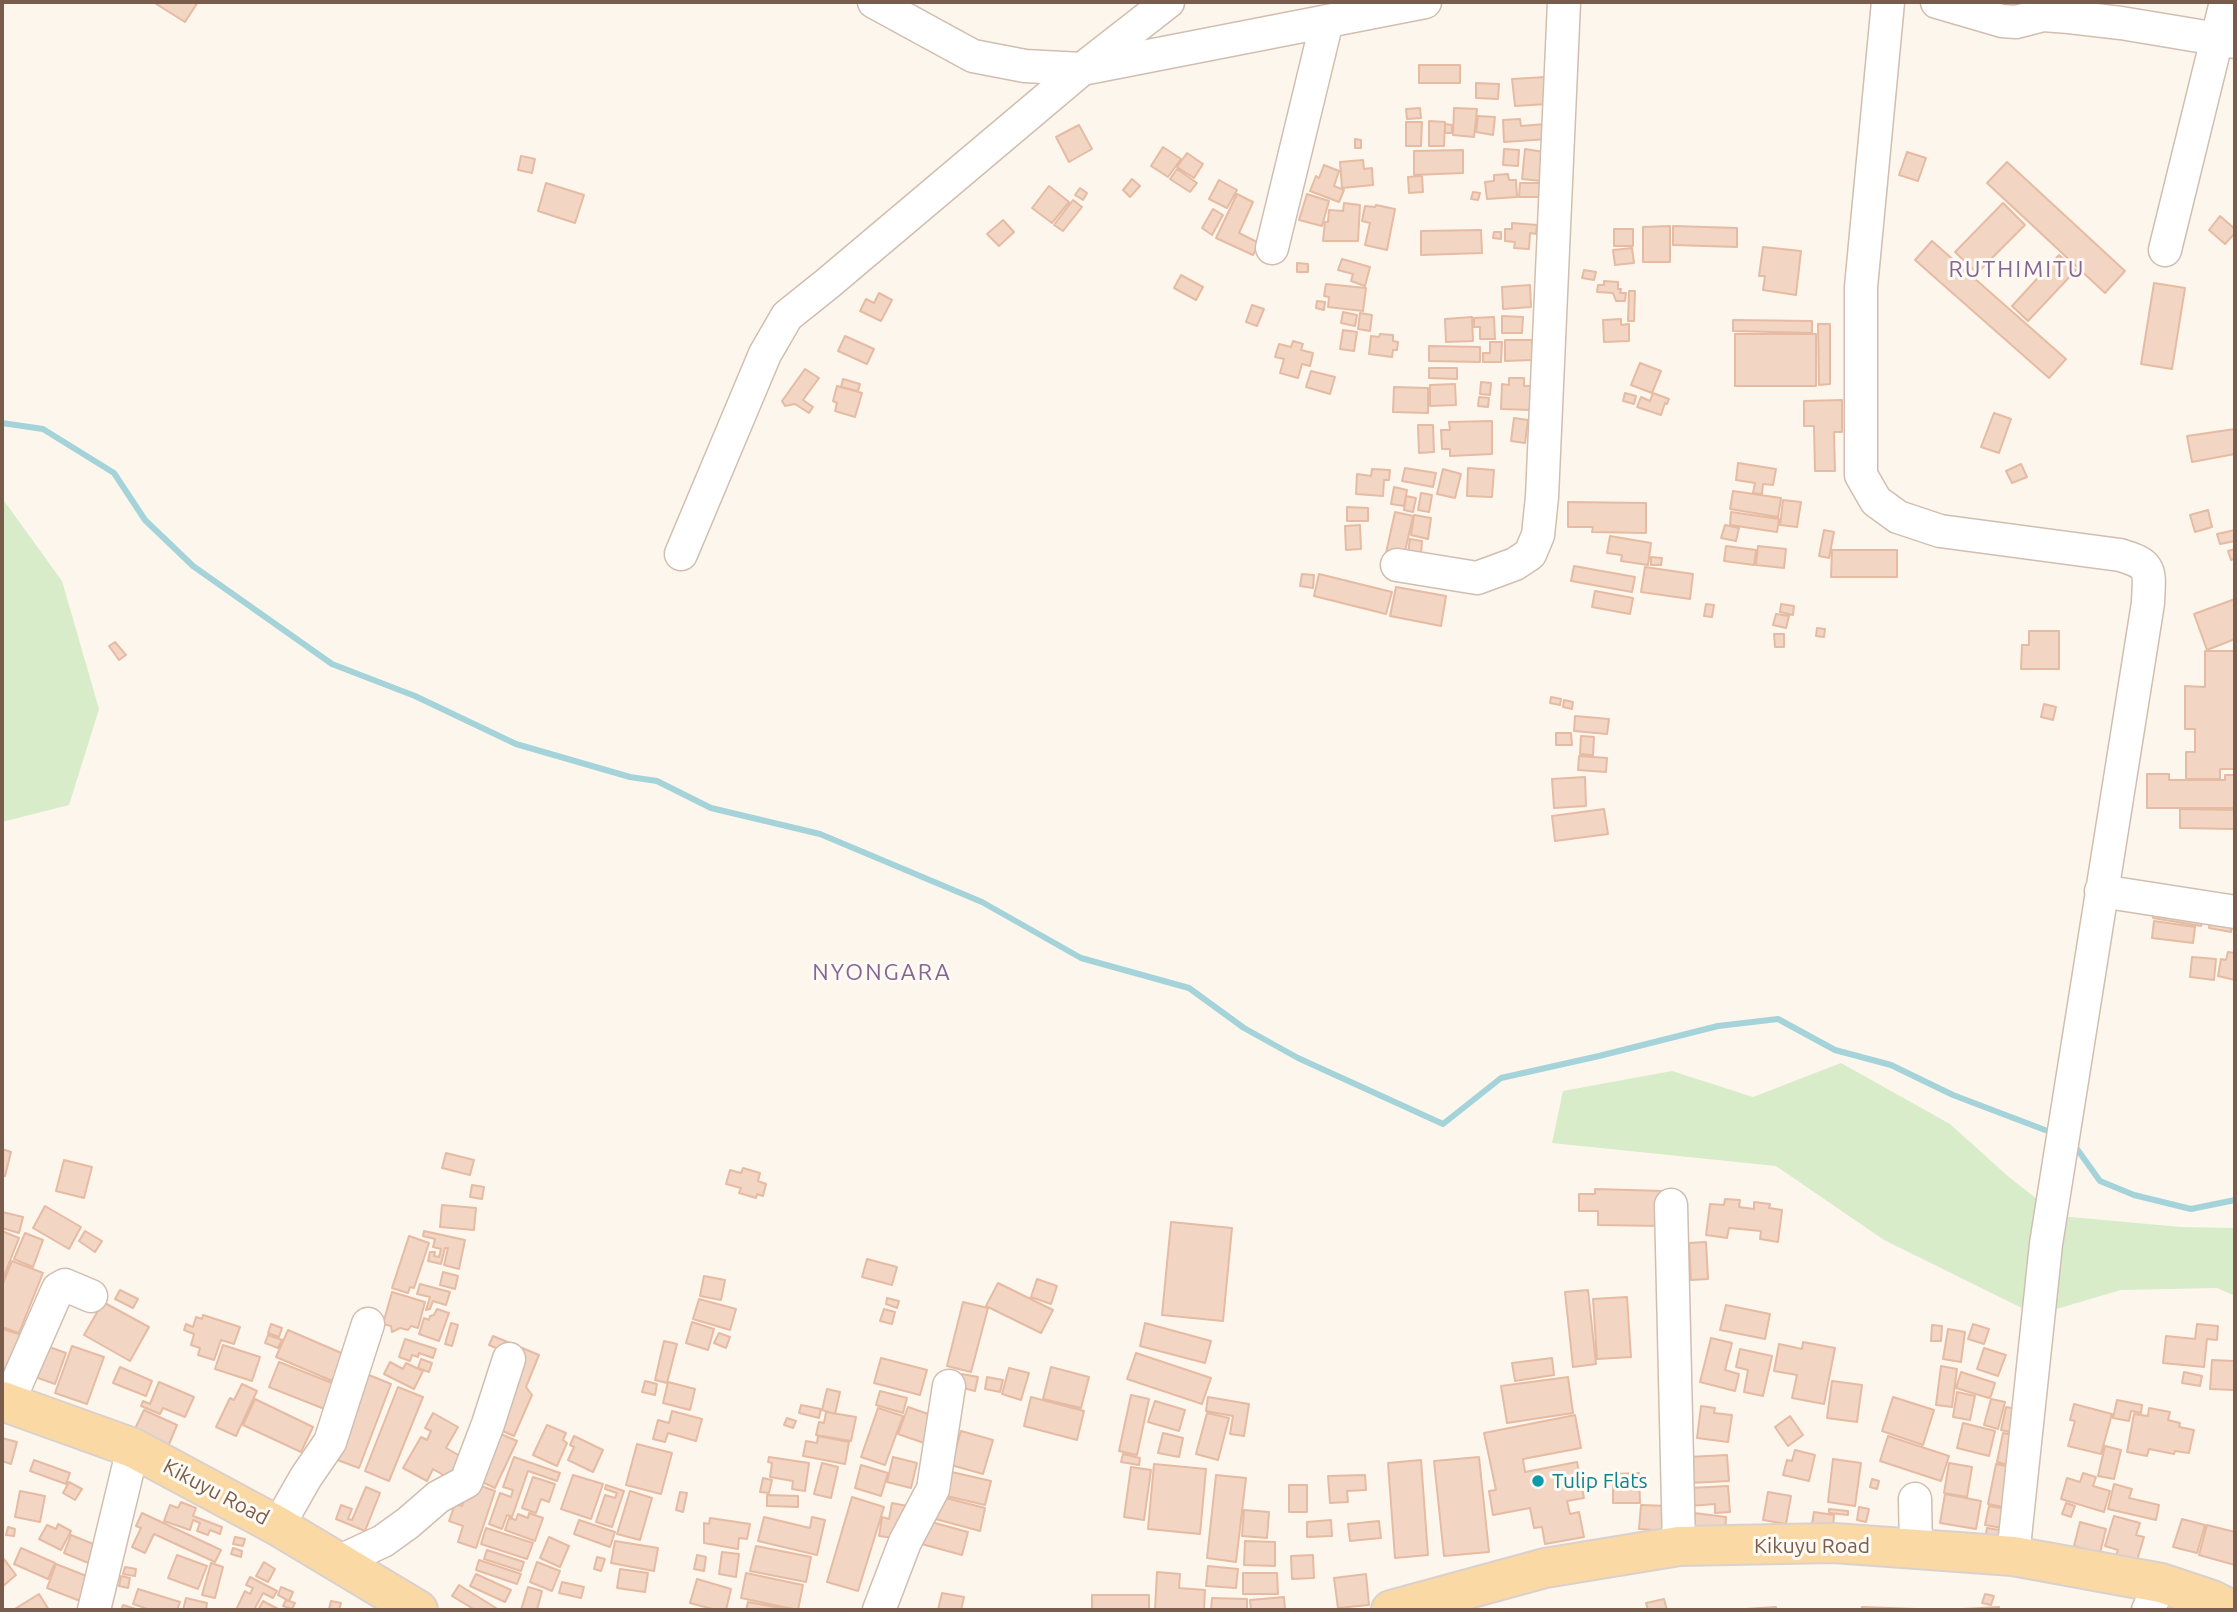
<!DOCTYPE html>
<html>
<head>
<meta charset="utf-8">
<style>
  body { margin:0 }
  #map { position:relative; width:2237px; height:1612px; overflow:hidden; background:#fdf6ec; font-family:Ubuntu,sans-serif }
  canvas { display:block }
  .frame { position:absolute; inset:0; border:4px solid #7a5c4d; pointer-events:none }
</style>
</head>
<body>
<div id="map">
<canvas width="2237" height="1612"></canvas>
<div class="frame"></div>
</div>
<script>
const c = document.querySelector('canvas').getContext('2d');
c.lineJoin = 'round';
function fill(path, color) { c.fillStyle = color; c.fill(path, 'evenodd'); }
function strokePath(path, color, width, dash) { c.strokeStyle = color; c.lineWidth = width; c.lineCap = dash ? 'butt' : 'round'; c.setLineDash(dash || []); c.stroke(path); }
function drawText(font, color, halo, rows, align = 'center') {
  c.font = font + ' Ubuntu,sans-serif'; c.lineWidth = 6; c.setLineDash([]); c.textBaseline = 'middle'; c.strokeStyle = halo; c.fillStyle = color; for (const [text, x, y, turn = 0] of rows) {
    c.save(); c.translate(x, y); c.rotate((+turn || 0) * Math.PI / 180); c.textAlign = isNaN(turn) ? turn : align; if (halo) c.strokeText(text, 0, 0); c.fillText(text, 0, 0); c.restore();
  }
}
const green = new Path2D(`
  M2,498L62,581L99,709L69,805L2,822Z
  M1841,1063L1950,1124L2010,1178L2059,1216L2181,1227L2235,1228V1296L2217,1288L2121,1290L2036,1315L1884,1240L1776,1166L1552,1143L1563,1091L1672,1071L1753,1097Z`);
const stream = new Path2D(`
  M2,423L43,429L114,473L145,520L193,566L332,664L415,696L516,744L630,777L657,781L711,808L820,834L982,902L1081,958L1189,988L1244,1028L1298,1058L1443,1124L1501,1078L1599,1056L1718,1026L1778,1019L1835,1050L1891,1065L1953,1095L2045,1130
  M2072,1142L2100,1181L2134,1195L2191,1209L2235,1200`);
const building = new Path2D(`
  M153,2H198L185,22Z
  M1419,65H1460V83H1419Z
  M1546,77L1548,104L1515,106L1512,79Z
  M1476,83L1499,84L1498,99L1476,98Z
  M1420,108L1421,118L1407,119L1406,109Z
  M1454,108L1477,109L1474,137L1453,135Z
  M1478,116L1495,117L1493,135L1476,132Z
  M1520,119L1521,126L1546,124L1548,139L1504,142L1503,120Z
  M1429,121L1445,122L1444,146H1429Z
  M1406,122H1422L1421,146H1406Z
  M1445,124L1452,125V133H1445Z
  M1079,125L1092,149L1069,162L1056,137Z
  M1355,139L1361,140V148H1355Z
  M1163,147L1181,159L1168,177L1151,166Z
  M1504,149L1519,150L1518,166L1503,165Z
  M1525,149L1544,152L1541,181L1522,179Z
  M1463,150V173L1414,175V151Z
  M1907,152L1926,158L1918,181L1899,175Z
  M1187,153L1203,164L1194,178L1177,167Z
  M521,156L535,159L532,173L518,170Z
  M1363,160L1364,169L1372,168L1373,185L1342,188L1340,162Z
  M2007,162L2125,271L2105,293L1987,183Z
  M1324,165L1339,171L1334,186L1344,190L1339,202L1310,191L1316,176L1319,178Z
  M1177,169L1197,183L1190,192L1170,179Z
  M1508,174L1509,180H1516L1517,197L1487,199L1485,182L1494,181V175Z
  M1422,176L1423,192L1409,193L1408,177Z
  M1132,179L1140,186L1130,197L1123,190Z
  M1219,180L1237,190L1227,208L1209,199Z
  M546,183L584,195L575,223L538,211Z
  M1520,183H1546V197H1519Z
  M1049,186L1069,202L1052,223L1032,208Z
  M1080,188L1087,193L1083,200L1075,195Z
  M1473,192L1480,193L1478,200L1471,199Z
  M1237,194L1253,202L1239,233L1259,243L1253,255L1216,238Z
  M1307,194L1329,201L1322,226L1299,220Z
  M1073,200L1082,207L1063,231L1054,225Z
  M1344,203L1360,205L1358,241H1323L1325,222H1328L1329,210L1343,211Z
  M2003,203L2025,225L1977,273L1955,252Z
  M1376,205L1395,209L1387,250L1365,245L1370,223L1362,221L1365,206L1375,207Z
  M1213,209L1223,215L1212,235L1202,228Z
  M2220,216L2235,229V233L2225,244L2209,230Z
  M1003,220L1014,232L999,246L987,234Z
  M1512,223L1537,225L1536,234L1530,233L1529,249L1514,248L1515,242L1505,241V229H1512Z
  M1670,226V262H1643V227Z
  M1673,226L1737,228V247L1673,245Z
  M1614,229H1633V246H1614Z
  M1481,230L1482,253L1421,255V231Z
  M1494,232H1501V239L1493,238Z
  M1932,241L2066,359L2049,378L1915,260Z
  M1763,247L1801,251L1796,295L1763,290L1765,276H1759Z
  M1632,248L1634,263L1615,265L1613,250Z
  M2059,255L2076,270L2028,321L2012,306Z
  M1342,259L1370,267L1365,286L1351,281L1353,274L1338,270Z
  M1297,263L1308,264V272H1297Z
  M1584,270L1596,272L1594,280L1582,278Z
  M1181,275L1203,287L1196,300L1174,288Z
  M1604,281L1618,282V289H1621L1620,293H1626L1625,301H1616L1613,293L1597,292L1598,285H1604Z
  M2154,283L2185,288L2172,369L2141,364Z
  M1326,284L1366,288L1363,311L1328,307L1329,297L1324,296Z
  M1530,285L1531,307L1503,309L1502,287Z
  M1629,291H1635L1634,321H1628Z
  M879,293L892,300L881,321L860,311L866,299L874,303Z
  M1317,301L1325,302L1324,310L1316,308Z
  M1252,305L1264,309L1257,326L1246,322Z
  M1343,312L1357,315L1355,326L1341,323Z
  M1360,313L1372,315L1370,331L1358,329Z
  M1502,316L1523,317L1522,333H1502Z
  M1472,317L1473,341L1446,342L1445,319Z
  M1494,317L1495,339H1480V327H1474V318Z
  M1621,319V325L1629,324V341L1604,342L1603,320Z
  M1733,320L1812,321V333L1733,331Z
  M1818,324H1830V384L1819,385Z
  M1343,330L1357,332L1354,351L1340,349Z
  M1380,334L1393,335V341L1398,342L1397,350H1393L1392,357L1369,354L1371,336L1379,337Z
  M1735,334H1816V386H1735Z
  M845,336L874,349L867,364L838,351Z
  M1505,340H1532V360L1505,361Z
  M1293,341L1303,344L1301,350L1313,353L1310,366L1302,364L1298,378L1280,373L1284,359L1275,357L1279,344L1291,347Z
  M1490,342H1502L1501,362H1483V353H1490Z
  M1429,346L1480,347V362L1429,361Z
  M1640,363L1661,371L1652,393L1631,385Z
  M1429,368H1457V379L1429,378Z
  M805,369L819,378L803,400L813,407L809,413L795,404L785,406L782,401Z
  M1311,371L1335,377L1330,394L1306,387Z
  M1509,378H1524V386H1532V410L1501,409L1502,384L1509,385Z
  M843,379L860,384L858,391L841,387Z
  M1481,382L1491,383L1490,395L1480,394Z
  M1455,384L1456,405L1430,406V385Z
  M837,386L862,393L855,417L835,411L837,403L833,401Z
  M1394,387L1428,388V413L1393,412Z
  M1625,393L1636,396L1634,404L1623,401Z
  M1653,393L1669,399L1667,404L1665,403L1661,415L1637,407L1641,397L1650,401Z
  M1479,397L1489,398L1488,407L1478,406Z
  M1842,400V432H1834L1835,471H1815L1814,426H1804V401Z
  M1994,413L2011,419L1999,453L1981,447Z
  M1514,418L1528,420L1525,443L1511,441Z
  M1492,421V454L1450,456V449H1442L1441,430H1450L1449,422Z
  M1418,425H1433L1434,452L1419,453Z
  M2235,429V454L2192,462L2187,436Z
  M1738,463L1776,469L1773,485L1763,484L1762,494L1753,493L1755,483L1736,480Z
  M2021,464L2027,477L2012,483L2006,471Z
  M1405,468L1436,473L1433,487L1402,481Z
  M1468,468L1494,470L1492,497L1467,496Z
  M1372,469L1390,470L1389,480H1384L1383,496L1356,494L1357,474L1371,476Z
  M1443,469L1461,474L1455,498L1437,494Z
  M1394,487L1407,490L1404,506L1391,504Z
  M1733,491L1781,498L1778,517L1730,509Z
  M1421,493L1432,495L1429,512L1418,510Z
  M1406,496L1416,498L1413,512L1404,510Z
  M1783,500L1801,502L1797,527L1780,525Z
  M1568,502L1646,503V533L1592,532L1593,527H1568Z
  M1347,507L1368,508V521H1347Z
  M2208,510L2212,527L2195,532L2190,515Z
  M1395,512L1413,516L1404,556L1386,553Z
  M1731,512L1779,519L1777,532L1730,525Z
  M1414,515L1431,518L1428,539L1411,535Z
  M1360,525L1361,549L1346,550L1345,526Z
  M1725,525L1739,528L1736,541L1721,538Z
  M1824,530L1834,532L1829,558L1819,556Z
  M2235,530V541L2220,544L2217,534Z
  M1610,536L1651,543L1648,565L1621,561L1622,555L1607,553Z
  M1410,539L1422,541L1421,554L1408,553Z
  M1726,546L1756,550L1754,565L1724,561Z
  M1758,546L1786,549L1784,568L1756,565Z
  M2235,549V558L2231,560L2228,551Z
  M1832,550H1897V577H1831Z
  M1651,557L1662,558L1661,565H1651Z
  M1574,566L1635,577L1632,592L1571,581Z
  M1645,567L1693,574L1690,599L1641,592Z
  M1302,574L1314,575L1313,588L1300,586Z
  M1319,574L1392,592L1386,614L1314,596Z
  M1396,587L1446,596L1441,626L1390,616Z
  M1595,591L1633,598L1630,614L1592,607Z
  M2235,599V639L2207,650L2194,614Z
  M1706,604L1714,605L1712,617L1704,616Z
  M1781,604L1794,606L1793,615L1780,612Z
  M1776,614L1789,616L1786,628L1773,625Z
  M1817,628L1825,629L1824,637L1816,636Z
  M2029,631H2059V669H2021L2022,645H2029Z
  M1774,634H1784V647H1775Z
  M115,642L126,655L119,660L109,646Z
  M2205,651H2235V769H2220V779H2186V752H2195V729H2185V686L2205,687Z
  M1551,697L1561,699L1560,705L1550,703Z
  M1564,700L1573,702L1572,709L1563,707Z
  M2044,704L2056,707L2053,720L2041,717Z
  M1575,716L1609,719L1607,734L1574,731Z
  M1556,733H1571L1572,745H1556Z
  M1581,736L1594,737L1593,755L1580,754Z
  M1579,756L1607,758L1606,772L1578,770Z
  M2147,774H2169V780H2225V775H2235V808H2147Z
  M1585,777L1586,806L1554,808L1552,779Z
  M1604,809L1608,834L1555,841L1552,816Z
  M2180,809L2235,810V829L2180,828Z
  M2155,903L2204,912L2201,926L2153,918Z
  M2211,915L2233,918L2231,932L2209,928Z
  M2154,921L2195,927L2193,943L2152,938Z
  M2228,952L2235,953V980L2218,976L2221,959L2226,960Z
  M2192,957L2216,959L2214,980L2190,977Z
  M2,1149L11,1152L5,1176H2Z
  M446,1153L474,1160L470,1175L442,1168Z
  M64,1160L92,1167L84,1198L56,1191Z
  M743,1168L760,1173L758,1181L766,1184L763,1196L757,1194L756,1198L739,1193L741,1188L726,1184L730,1170L741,1173Z
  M472,1185L484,1187L482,1199L470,1197Z
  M1595,1189L1664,1191V1226L1598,1225V1211H1579V1194H1595Z
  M1725,1199L1740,1200L1739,1207L1754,1209V1202L1770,1204L1769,1208L1782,1210L1778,1242L1760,1239L1761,1231L1729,1228L1727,1238L1706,1235L1710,1204L1724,1205Z
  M442,1205L476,1208L474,1230L440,1227Z
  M45,1206L81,1227L69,1249L33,1228Z
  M2,1212L23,1217L19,1233L2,1228Z
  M1171,1222L1232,1228L1223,1321L1162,1315Z
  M2,1231L19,1238L2,1281Z
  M85,1231L102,1241L95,1252L79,1241Z
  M424,1231L465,1240L459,1269L444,1265L448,1248H445L441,1264L428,1261L430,1252H435L434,1256L439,1257L441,1249L433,1247L435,1239L423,1236Z
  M25,1233L43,1240L33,1267L14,1259Z
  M409,1236L429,1243L414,1288L410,1287L408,1293L392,1288Z
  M1706,1242L1708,1279L1691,1280L1689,1243Z
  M867,1259L897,1267L892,1285L862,1277Z
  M12,1261L43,1273L19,1333L2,1327V1286Z
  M443,1272L458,1276L455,1289L440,1285Z
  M704,1276L725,1280L721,1300L700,1296Z
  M1037,1279L1057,1286L1051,1304L1031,1297Z
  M998,1283L1053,1310L1041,1333L986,1306Z
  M420,1284L450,1292L446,1305L433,1301L430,1309L426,1310L430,1297L417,1294Z
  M120,1290L138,1299L133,1308L115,1299Z
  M1588,1290L1596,1364L1573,1367L1565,1292Z
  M392,1292L425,1302L418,1328L411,1326L408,1330L400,1328L392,1332L391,1326L383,1324Z
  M1627,1297L1631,1357L1597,1359L1593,1299Z
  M887,1298L899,1301L897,1308L886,1304Z
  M699,1299L736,1309L730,1330L693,1319Z
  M103,1302L149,1327L130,1361L84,1335Z
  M963,1302L988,1308L971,1372L947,1366Z
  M1726,1305L1770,1314L1765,1339L1720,1330Z
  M437,1309L449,1313L439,1341L419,1334L424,1318L429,1320L430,1316L434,1315Z
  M884,1309L895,1312L892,1324L880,1321Z
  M203,1315L240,1327L234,1344L221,1340L214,1360L198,1355L200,1348L191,1345L194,1334L184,1330L186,1324L193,1327L196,1317L202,1319Z
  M692,1322L714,1329L708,1350L686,1343Z
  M451,1323L458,1325L452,1346L445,1344Z
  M1145,1323L1211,1341L1205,1363L1140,1346Z
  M271,1324L282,1328L279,1337L268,1333Z
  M1973,1324L1989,1329L1984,1344L1968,1339Z
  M2197,1324L2218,1326L2217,1340L2207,1339L2204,1367L2163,1363L2166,1336L2195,1339Z
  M1932,1325L1942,1326L1941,1341H1931Z
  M2,1329L22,1335L10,1374L2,1372Z
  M1948,1329L1965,1332L1961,1362L1943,1359Z
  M288,1330L346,1355L335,1382L276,1357Z
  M719,1333L730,1337L726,1348L714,1343Z
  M268,1335L282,1340L278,1348L265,1343Z
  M493,1336L539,1355L526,1387L532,1395L514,1436L494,1427L517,1357L489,1345Z
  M1711,1338L1732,1343L1725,1370L1739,1374L1735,1391L1700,1382Z
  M405,1339L436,1349L433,1358L419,1353L418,1357L412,1355L410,1361L399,1357Z
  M664,1341L677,1344L667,1383L655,1380Z
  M1803,1342L1835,1348L1824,1404L1792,1398L1797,1375L1774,1371L1779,1344L1802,1349Z
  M38,1343L66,1353L55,1384L27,1374Z
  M223,1345L260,1357L252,1381L215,1369Z
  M72,1346L104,1357L87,1404L55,1393Z
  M1984,1348L2006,1355L1998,1376L1977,1369Z
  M1740,1349L1772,1356L1763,1396L1744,1392L1748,1370L1736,1367Z
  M1136,1353L1211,1378L1202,1404L1127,1379Z
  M881,1358L927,1370L920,1395L874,1383Z
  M1552,1358L1554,1375L1515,1381L1512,1363Z
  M421,1359L432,1363L429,1372L418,1368Z
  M2212,1360L2235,1361V1390L2210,1389Z
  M279,1362L337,1385L327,1410L269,1387Z
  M390,1362L403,1369L406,1363L423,1371L414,1389L384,1374Z
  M1941,1366L1957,1369L1952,1407L1936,1405Z
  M120,1367L152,1381L146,1396L113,1383Z
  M1051,1367L1089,1377L1081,1408L1043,1399Z
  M1009,1368L1029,1373L1021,1400L1002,1394Z
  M1961,1372L1995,1383L1991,1396L1989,1398L1956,1388Z
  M2184,1372L2202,1376L2200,1386L2182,1383Z
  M364,1373L391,1384L359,1468L332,1458Z
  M962,1374L978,1377L975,1391L959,1387Z
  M987,1377L1003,1380L1000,1392L985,1389Z
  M1568,1377L1573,1413L1507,1423L1501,1386Z
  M645,1381L657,1384L655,1395L642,1392Z
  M1832,1381L1862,1385L1857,1422L1827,1418Z
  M159,1382L194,1397L185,1417L163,1408L160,1414L141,1406L143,1401L150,1404Z
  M668,1382L695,1389L690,1410L663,1403Z
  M242,1384L257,1391L236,1436L216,1427L230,1398L234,1400Z
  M398,1387L423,1397L389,1481L365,1471Z
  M827,1389L840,1392L835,1414L822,1410Z
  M880,1391L907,1398L903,1413L876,1405Z
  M1957,1392L1975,1396L1970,1420L1953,1417Z
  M1131,1395L1149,1399L1137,1455L1119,1451Z
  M1031,1397L1084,1411L1077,1440L1024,1426Z
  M1208,1397L1249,1404L1244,1436L1230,1434L1233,1416L1206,1411Z
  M1893,1397L1934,1410L1923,1445L1882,1431Z
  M255,1399L313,1427L301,1452L243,1425Z
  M1991,1399L2005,1402L1998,1429L1984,1425Z
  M2117,1400L2142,1405L2141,1413L2131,1411L2129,1421L2113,1418Z
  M1155,1401L1185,1410L1179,1431L1148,1422Z
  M2074,1404L2112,1414L2101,1454L2068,1446L2075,1421L2070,1420Z
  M801,1405L821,1409L819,1418L799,1413Z
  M1701,1406L1715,1408L1714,1413L1732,1415L1728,1442L1697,1438Z
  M908,1407L934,1416L924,1443L898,1434Z
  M2006,1407L2027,1411L2022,1435L2001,1430Z
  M878,1408L903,1416L885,1465L861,1457Z
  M2149,1408L2170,1412L2168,1420L2180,1423L2179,1427L2194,1430L2189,1453L2175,1451L2174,1454L2149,1449L2147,1456L2127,1452L2134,1414L2148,1416Z
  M144,1410L177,1425L167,1449L133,1433Z
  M672,1411L702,1419L696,1441L668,1433L665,1442L653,1439L658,1420L669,1423Z
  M826,1412L856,1417L851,1441L816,1435L819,1422L824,1423Z
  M433,1413L458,1427L446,1448L469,1461L457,1483L433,1469L427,1481L403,1468L421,1437L427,1440L431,1431L425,1428Z
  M1207,1413L1229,1418L1218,1460L1196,1454Z
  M1575,1415L1581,1448L1523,1459L1525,1472L1577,1462L1584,1498L1567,1501L1570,1514L1579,1512L1584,1537L1545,1544L1542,1527L1534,1528L1530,1508L1493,1515L1489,1491L1496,1490L1484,1433Z
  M1790,1416L1803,1435L1788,1446L1775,1427Z
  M787,1418L796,1421L793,1428L784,1425Z
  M1963,1423L1995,1431L1989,1456L1957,1448Z
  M547,1425L566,1433L563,1440L567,1443L557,1466L533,1455Z
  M961,1431L993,1440L983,1474L951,1465Z
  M1163,1433L1183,1438L1179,1457L1158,1453Z
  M2003,1433L2024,1437L2018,1467L1997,1462Z
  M501,1434L517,1441L495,1488L480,1481Z
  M574,1436L603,1450L593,1472L568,1460L574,1447L570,1445Z
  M818,1436L849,1442L845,1464L803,1456L806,1441L817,1443Z
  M1888,1436L1949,1456L1941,1481L1880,1461Z
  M2,1438L17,1442L11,1464L2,1461Z
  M637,1444L672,1453L661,1494L626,1485Z
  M2105,1446L2121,1450L2114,1479L2098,1476Z
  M1795,1450L1815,1455L1809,1481L1783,1475L1787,1460L1792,1461Z
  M1123,1454L1140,1458L1139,1465L1121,1462Z
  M1727,1455L1729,1481L1690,1483L1688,1457Z
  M514,1457L560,1473L557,1481L528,1471L512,1517L507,1515L502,1529L489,1524L500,1493L511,1497L513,1490L503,1487Z
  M769,1457L809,1463L805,1491L792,1489L793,1481L770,1477L772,1463L768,1462Z
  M893,1457L917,1463L911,1488L887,1482Z
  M1479,1457L1489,1552L1444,1556L1434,1461Z
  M1833,1459L1861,1463L1855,1506L1828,1502Z
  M34,1460L70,1473L66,1484L30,1471Z
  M1421,1460L1428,1555L1395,1558L1388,1463Z
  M822,1463L838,1467L831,1498L814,1494Z
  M1949,1463L1972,1467L1967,1497L1944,1493Z
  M1154,1464L1206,1469L1200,1534L1148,1529Z
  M1996,1464L2021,1469L2013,1509L1988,1504Z
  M861,1465L888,1473L881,1496L855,1488Z
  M1131,1467L1151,1470L1144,1520L1124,1517Z
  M943,1470L991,1481L985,1505L938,1494Z
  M1639,1473L1640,1503H1613V1474Z
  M2083,1473L2096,1477L2093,1486L2110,1491L2104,1512L2061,1499L2067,1478L2080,1482Z
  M573,1475L603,1484L591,1519L561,1509Z
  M1216,1475L1246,1478L1236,1562L1207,1558Z
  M1365,1475L1366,1490L1347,1491L1348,1502L1330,1503L1328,1476Z
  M533,1477L555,1484L549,1502L541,1499L536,1513L522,1508Z
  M763,1478L772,1480L769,1493L760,1492Z
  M1872,1479L1879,1481L1877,1489L1870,1487Z
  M69,1482L82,1489L75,1500L63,1493Z
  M470,1482L495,1491L476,1548L458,1542L463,1526L449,1521L455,1504L462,1506Z
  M2114,1484L2132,1489L2129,1498L2159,1505L2156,1520L2108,1509Z
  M606,1485L624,1491L612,1527L596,1522L605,1495L615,1498L617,1493L605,1489Z
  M1289,1485H1307V1512H1289Z
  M1728,1486L1730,1512L1715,1513V1504L1690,1506L1689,1488Z
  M366,1487L380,1493L365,1531L336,1519L341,1505L352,1509L348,1519L352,1520Z
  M20,1491L45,1496L40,1522L15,1517Z
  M630,1491L652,1498L640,1540L617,1534Z
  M680,1492L687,1493L683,1512L676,1510Z
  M1768,1492L1791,1496L1786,1524L1763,1520Z
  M1945,1494L1981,1501L1976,1529L1940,1523Z
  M767,1495L798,1496V1507L767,1506Z
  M934,1495L985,1508L980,1531L928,1517Z
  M852,1497L884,1507L858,1591L827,1582Z
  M181,1502L196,1508L193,1516L222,1527L220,1534L210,1530L208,1535L197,1531L200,1523L193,1520L190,1530L164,1521L170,1505L178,1508Z
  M892,1503L907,1506L902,1539L879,1536L882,1517L889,1519Z
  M2066,1503L2075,1506L2071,1517L2062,1514Z
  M1641,1505L1670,1506L1669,1531L1639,1529Z
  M1989,1506L2006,1509L2002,1528L1985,1525Z
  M1859,1507L1869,1509L1866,1522L1857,1520Z
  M1829,1509L1848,1511V1515L1829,1513Z
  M1244,1510L1269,1512L1267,1538L1242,1536Z
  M1814,1512L1834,1515L1833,1527L1812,1524Z
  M142,1513L221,1550L215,1562L154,1534L145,1553L132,1547L141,1528L136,1526Z
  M529,1513L543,1518L535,1541L505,1530L509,1518L516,1520L518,1514L528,1518Z
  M1694,1513L1726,1517L1725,1534L1693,1531Z
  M2114,1516L2140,1523L2136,1535L2144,1537L2135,1567L2114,1561L2118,1550L2105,1546Z
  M764,1517L810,1528L812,1517L825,1520L817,1555L758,1541Z
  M710,1518L750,1524L747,1539L739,1538L738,1549L704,1543V1523L709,1524Z
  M2182,1519L2205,1525L2197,1553L2173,1547Z
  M579,1520L615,1532L610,1547L574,1534Z
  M924,1520L968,1532L962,1555L918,1543Z
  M1331,1520L1332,1536L1307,1537V1522Z
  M1379,1521L1381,1538L1350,1541L1348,1524Z
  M2080,1522L2106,1529L2100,1553L2074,1546Z
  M58,1524L71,1531L61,1550L39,1539L47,1525L56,1529Z
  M2207,1525L2235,1532V1565L2199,1555Z
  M8,1527L15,1529L14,1536L6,1535Z
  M486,1528L533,1543L527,1559L481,1544Z
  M1987,1528L2011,1532L2009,1543L1985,1539Z
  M71,1535L98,1546L91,1564L64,1553Z
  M235,1537L245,1539L243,1546L233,1544Z
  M549,1537L569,1546L560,1567L540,1558Z
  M615,1541L658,1548L654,1571L611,1563Z
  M1245,1541L1275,1542V1566L1244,1565Z
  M756,1546L811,1557L806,1582L750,1571Z
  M21,1548L55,1563L48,1579L14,1564Z
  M233,1548L242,1551L241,1557L231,1554Z
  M487,1550L524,1562L521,1571L484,1559Z
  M722,1552L739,1554L736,1577L719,1574Z
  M177,1555L207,1566L198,1589L168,1578Z
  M697,1555L706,1557L704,1571L694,1569Z
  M1313,1555L1314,1578L1292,1579L1291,1556Z
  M597,1557L605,1559L601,1571L594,1569Z
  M4,1559L16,1575L2,1587V1561Z
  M479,1560L521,1574L517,1584L476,1570Z
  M264,1562L275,1569L268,1582L256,1576Z
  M537,1562L560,1571L552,1591L530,1582Z
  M211,1563L223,1567L215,1598L202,1595Z
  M56,1564L89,1577L80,1601L47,1588Z
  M1208,1566L1238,1569L1236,1588L1206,1586Z
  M125,1567L136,1569L135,1576L123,1574Z
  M620,1569L648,1573L645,1592L617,1588Z
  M1157,1572L1180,1574L1179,1588L1205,1590L1204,1610H1155Z
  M746,1573L803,1585L798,1610L741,1598Z
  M1243,1573H1277L1278,1594H1243Z
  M476,1574L511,1590L505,1602L470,1586Z
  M1366,1574L1369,1605L1338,1608L1334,1578Z
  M121,1576L130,1578L128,1588L119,1586Z
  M250,1577L277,1591L273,1598L263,1593L254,1610H236L245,1591L250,1594L253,1588L246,1585Z
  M697,1579L731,1589L726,1610H716L690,1603Z
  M562,1582L584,1587L581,1598L559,1593Z
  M459,1585L496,1608L495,1610H475L452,1596Z
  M281,1587L293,1592L289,1601L278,1595Z
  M528,1587L542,1591L537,1610H521Z
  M138,1589L180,1602L177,1610H151L133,1604Z
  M942,1593L964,1597L961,1610H938Z
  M39,1594L49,1610H13Z
  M1985,1594L1994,1596L1991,1605L1982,1603Z
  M1092,1595H1149V1610H1092Z
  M1284,1597L1285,1610H1251L1250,1600Z
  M186,1598L207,1603L206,1610H183Z
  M1212,1598L1247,1599V1610H1211Z
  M1664,1599L1667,1610H1648L1646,1603Z
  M286,1600L295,1603L292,1609L283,1606Z
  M263,1601L280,1610H258Z
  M331,1601L341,1603L339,1610L329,1609Z
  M748,1602L791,1610H746Z
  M123,1605L139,1610H121Z
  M1776,1607L1777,1610H1731Z
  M1862,1607L1917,1609L1861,1610Z
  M1999,1607V1610H1945Z`);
const minor = new Path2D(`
  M874,2L973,56L1025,66L1082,69L1425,2
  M1888,2L1861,287V475L1876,501L1898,517L1940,531L2120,555C2154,565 2149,571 2148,603L2046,1244L2013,1556
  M1937,2L2002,21L2016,22L2043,15L2069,17L2121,23L2235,42
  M1272,248L1327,21
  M2165,250L2226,2
  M681,554L765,354L787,316L827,284L1082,69L1168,2
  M1397,565L1477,578L1515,564L1530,554L1538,535L1542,497L1564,2
  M2101,891L2235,912
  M1671,1205L1679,1546
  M8,1403L58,1289L65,1285L91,1296
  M1915,1499L1916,1549
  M278,1526L306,1477L330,1442L368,1324
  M338,1562L383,1541L408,1523L438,1497L466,1482L488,1424L509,1359
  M94,1610L133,1448
  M879,1610L905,1542L933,1489L949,1386
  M2148,1610L2161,1583`);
const major = new Path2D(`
  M2,1401L133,1448L278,1526L418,1610
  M1391,1610L1545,1568L1679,1546L1834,1543L2013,1556L2161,1583L2212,1600L2232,1610`);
const markers = [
  [1538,1481,7,"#0f9aa8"]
];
const cultureNames = [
  ["Tulip Flats",1552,1481]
];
const streetNames = [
  ["Kikuyu Road",216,1492,28],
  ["Kikuyu Road",1812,1546]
];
const neighbourhoodNames = [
  ["RUTHIMITU",2017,269],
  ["NYONGARA",882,972]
];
fill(green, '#d8ecc9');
strokePath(stream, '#a5d3da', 6);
fill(building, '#f3d5c3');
strokePath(building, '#e6bba3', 2);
strokePath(minor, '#d1beb0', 35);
strokePath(major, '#dad1cd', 42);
strokePath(minor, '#fff', 32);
strokePath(major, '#fbd9a5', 38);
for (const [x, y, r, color] of markers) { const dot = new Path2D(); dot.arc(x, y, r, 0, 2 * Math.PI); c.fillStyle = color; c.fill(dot); strokePath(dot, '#fffaf3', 2.5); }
drawText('21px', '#0d838f', '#fffaf3', cultureNames, 'left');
drawText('21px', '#7a5c4d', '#fffaf3', streetNames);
c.letterSpacing = '2px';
drawText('23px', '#846695', '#fffaf3', neighbourhoodNames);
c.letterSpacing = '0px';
</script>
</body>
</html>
